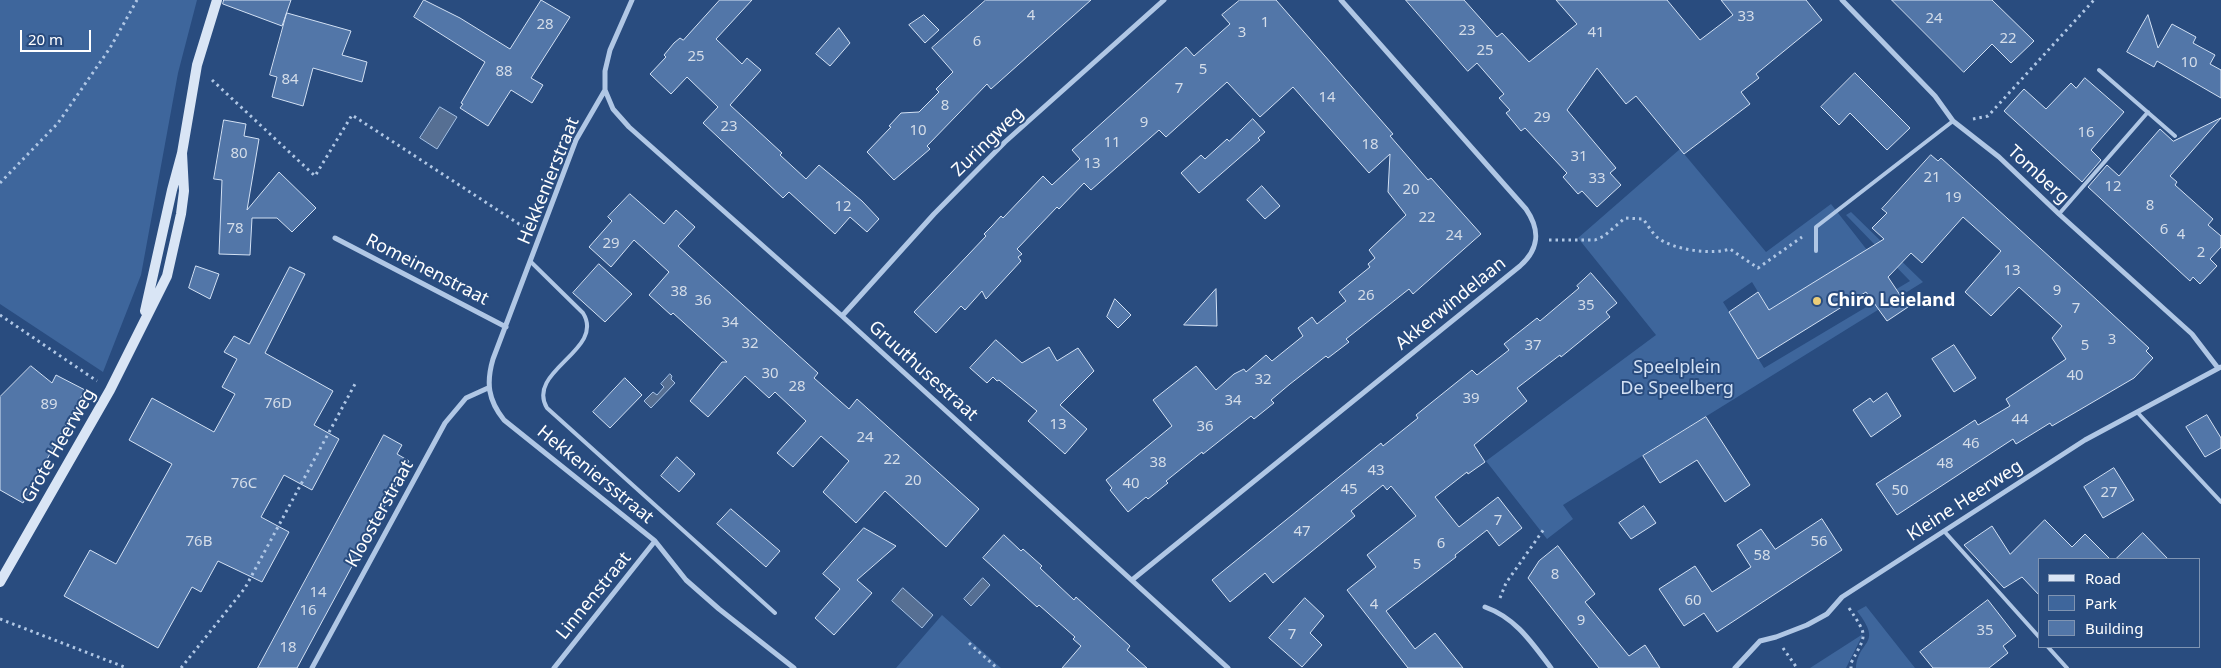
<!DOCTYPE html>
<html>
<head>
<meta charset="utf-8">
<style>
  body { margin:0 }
  #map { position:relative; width:2221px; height:668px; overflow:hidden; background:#294c7f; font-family:"Noto Sans",sans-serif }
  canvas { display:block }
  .legend { position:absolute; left:2038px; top:558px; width:162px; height:90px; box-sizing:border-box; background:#294c7f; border:1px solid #7f94b2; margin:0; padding:6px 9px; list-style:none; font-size:15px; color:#fff }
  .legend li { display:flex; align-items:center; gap:10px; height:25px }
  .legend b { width:25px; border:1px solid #7f94b2 }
  .scale { position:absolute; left:20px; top:30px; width:71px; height:22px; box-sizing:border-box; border:2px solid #fff; border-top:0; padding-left:6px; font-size:15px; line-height:18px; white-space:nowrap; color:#fff; -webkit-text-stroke:4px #294c7f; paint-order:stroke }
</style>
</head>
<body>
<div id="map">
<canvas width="2221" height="668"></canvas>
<ul class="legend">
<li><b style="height:6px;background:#d9e5f5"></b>Road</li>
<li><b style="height:14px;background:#3e669c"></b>Park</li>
<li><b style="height:14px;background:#5276a8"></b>Building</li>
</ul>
<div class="scale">20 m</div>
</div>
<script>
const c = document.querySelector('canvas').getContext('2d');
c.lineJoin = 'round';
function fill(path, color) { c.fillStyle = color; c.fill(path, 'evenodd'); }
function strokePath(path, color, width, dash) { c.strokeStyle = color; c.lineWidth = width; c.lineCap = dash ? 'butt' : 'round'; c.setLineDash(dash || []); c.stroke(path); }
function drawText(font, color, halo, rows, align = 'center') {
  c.font = font + ' "Noto Sans",sans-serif'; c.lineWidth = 4; c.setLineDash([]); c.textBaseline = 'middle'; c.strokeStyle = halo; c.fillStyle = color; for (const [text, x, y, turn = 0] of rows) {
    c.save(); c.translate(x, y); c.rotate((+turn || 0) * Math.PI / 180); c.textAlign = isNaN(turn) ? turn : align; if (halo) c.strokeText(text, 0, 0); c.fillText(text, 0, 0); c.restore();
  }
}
const green = new Path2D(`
  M0,0H197L178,73L141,275L103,372L0,304Z
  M1680,149L1766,252L1831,204L1867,250L1769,310L1752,282L1723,302L1764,368L1910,281L1846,215L1851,212L1923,282L1563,505L1573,519L1547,539L1486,461L1656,335L1578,238Z
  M1866,606L1915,668H1856C1858,639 1884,646 1857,611Z
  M942,615L1001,668H896Z
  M1863,634L1846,668H1810Z`);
const water = new Path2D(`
  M440,107L457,117L437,149L420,138Z
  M670,374L672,376L671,379L675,383L651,408L644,401L653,392L657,395L664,387L661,384Z
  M983,578L990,585L971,606L964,599Z
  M903,588L933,615L922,628L892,601Z`);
const building = new Path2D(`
  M224,0H291L282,26L223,4Z
  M424,0L460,18L510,49L541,0L570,17L531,78L543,85L532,103L511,90L488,126L460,108L463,104L461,103L485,62L414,17Z
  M720,0H752L716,39L742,64L747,58L761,70L730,105L782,153L780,155L806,179L819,165L862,201L879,219L867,232L850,217L835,234L789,192L783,198L703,123L718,107L687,77L671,94L650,74L666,57L664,55L674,43L680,38L683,40Z
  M986,0H1091L991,89L987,84L927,146L930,149L894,180L867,152L891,127L889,126L901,113L919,112L939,92L936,89L953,72L932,48Z
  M1240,0H1276L1393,134L1390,136L1428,180L1431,178L1481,234L1413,294L1409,289L1346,339L1349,342L1328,358L1326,356L1290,384L1271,400L1274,403L1254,419L1251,416L1203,454L1202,452L1166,481L1168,483L1148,499L1146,497L1128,512L1110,490L1112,488L1106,480L1172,426L1153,400L1196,366L1216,390L1234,374L1244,369L1246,372L1266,355L1272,361L1303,336L1298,328L1312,317L1317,324L1346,301L1339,292L1370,267L1368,264L1375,258L1369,250L1406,215L1388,192L1390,154L1369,173L1293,87L1260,117L1227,82L1166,137L1159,130L1091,190L1084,183L1059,209L1057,207L1017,249L1022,254L1018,257L1021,261L986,299L982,291L965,310L961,306L936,333L914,312L986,236L984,234L992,226L1001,216L1003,218L1043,176L1052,185L1080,159L1072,150L1186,47L1194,56L1230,24L1222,15Z
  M1406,0H1464L1497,37L1502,33L1529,62L1577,24L1556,0H1667L1700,40L1733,15L1721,0H1806L1822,20L1756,74L1759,78L1741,92L1750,104L1684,154L1636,96L1626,104L1597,68L1567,110L1616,168L1610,173L1621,185L1597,207L1582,191L1578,194L1563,177L1567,173L1525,128L1521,131L1506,113L1510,110L1499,98L1504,94L1477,63L1468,71Z
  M1892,0H1992L2034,41L2011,63L1992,44L1964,72Z
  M287,13L351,31L342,55L367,62L362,82L313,68L303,106L272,97L277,77L270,75Z
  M924,15L939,30L925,43L909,25Z
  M2148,15L2158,48L2172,24L2196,37L2193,43L2215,55L2210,64L2221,70V98L2157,61L2154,67L2127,52Z
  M839,28L850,43L830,66L816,54Z
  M1855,73L1910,128L1887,150L1850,113L1839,125L1821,107Z
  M2085,78L2124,112L2091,150L2101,160L2082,182L2004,111L2024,89L2046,109L2071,83L2076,88Z
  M2221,118L2170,176L2177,182L2175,185L2213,219L2208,225L2221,236V247L2210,259L2217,266L2200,284L2193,277L2190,281L2088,187L2107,165L2119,176L2160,129L2173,141Z
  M1253,119L1265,132L1258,138L1260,140L1199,193L1181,173L1201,155L1205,159L1227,139L1229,141Z
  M224,120L246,124L244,136L259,139L247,210L279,172L316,208L292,232L277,218H252L250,255L219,254L222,180L214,179Z
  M1931,155L1938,161L1941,158L2085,289L2149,348L2146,351L2153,358L2134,378L2052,426L2050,423L2016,444L2013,439L1897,515L1876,484L1975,420L1978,425L2010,406L2006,399L2066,359L2052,338L2062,326L2019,287L1991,316L1965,292L2001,251L1963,217L1922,263L1911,253L1888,277L1908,307L1887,321L1866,292L1758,359L1729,312L1758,292L1769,310L1884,239L1872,228L1887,213L1882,209Z
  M1262,186L1280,206L1265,219L1247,200Z
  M630,194L664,224L676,210L695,227L678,246L818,373L814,378L849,409L857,399L979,509L946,547L885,491L856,523L823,492L849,461L821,436L793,467L777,453L806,421L775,392L769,398L745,376L708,417L690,401L722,362H727L673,313L671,315L649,295L669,272L634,240L611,267L589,247L612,221L608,217Z
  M599,264L632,294L605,322L573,293Z
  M196,266L219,274L210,299L189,288Z
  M290,267L305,274L265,353L333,391L314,425L339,439L312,490L284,475L261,517L289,532L262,582L218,561L201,592L192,587L158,648L64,596L90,550L116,564L172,464L129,440L152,398L214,432L235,394L222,387L237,359L224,352L234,336L249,344Z
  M1591,273L1617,303L1606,312L1610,317L1561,357L1560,355L1517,388L1527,401L1474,445L1485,462L1468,474L1467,472L1435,497L1459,527L1498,497L1522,528L1499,546L1487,530L1455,555L1456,557L1386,611L1415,649L1435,633L1463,668H1408L1347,590L1376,567L1367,555L1416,516L1391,486L1387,490L1383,485L1351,511L1355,516L1273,583L1265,573L1230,602L1212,580L1381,443L1383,446L1418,418L1416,415L1472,370L1477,375L1509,350L1504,344L1537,318L1540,321L1579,288L1577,286Z
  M1216,289L1217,326L1184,325Z
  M1115,299L1131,315L1118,328L1107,317Z
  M996,340L1022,363L1049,347L1057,361L1078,348L1094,371L1060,405L1087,429L1065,454L1028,421L1037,411L999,380L997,381L993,377L987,383L970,368Z
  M1954,345L1976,378L1954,392L1932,359Z
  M31,366L52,383L56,375L85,390L23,503L0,490V397Z
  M625,378L642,395L610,428L593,412Z
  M1887,393L1901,416L1871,437L1853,410L1870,398L1873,402Z
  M2207,415L2221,438V448L2205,457L2186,427Z
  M1706,417L1750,485L1725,502L1697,460L1660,483L1643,456Z
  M384,435L402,445L397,454L409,461L318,629L297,668H258Z
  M677,457L695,474L679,492L661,476Z
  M2114,468L2134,500L2103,518L2084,487Z
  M1644,506L1656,523L1631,539L1619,523Z
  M731,509L780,551L766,567L717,524Z
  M1822,519L1842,550L1717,632L1704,613L1684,626L1659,589L1695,566L1712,592L1751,567L1737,545L1761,529L1775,549Z
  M2045,520L2072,547L2085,534L2110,559H2040V596L2022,577L2004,588L1964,545L1992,526L2010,554Z
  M864,528L896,546L857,580L872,593L834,635L815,618L840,589L823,574Z
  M2143,533L2168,559H2116Z
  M1004,535L1021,551L1023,549L1042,566L1040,568L1074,600L1076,597L1130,646L1127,650L1147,668H1062L1081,646L1073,639L1075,637L1039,605L1037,607L983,558Z
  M1558,546L1595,594L1585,602L1629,656L1645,645L1660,668H1599L1528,578L1539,561Z
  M1305,598L1324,616L1310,633L1322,645L1302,667L1269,638Z
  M1988,600L2016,636L2003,646L2008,653L1989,668H1933L1920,652Z`);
const path = new Path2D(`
  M212,80L315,176L352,115L519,224L528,227
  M1973,119L1988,116L2094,0
  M0,183L58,123L110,48L137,0
  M1549,240H1595L1604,236L1625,218L1643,219C1648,225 1652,233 1658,238C1674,250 1712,255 1730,249L1758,268L1802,237
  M0,315L97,381
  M1500,598L1506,583L1544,529
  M1849,608C1868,637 1867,633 1851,663V668
  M0,619L127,668
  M969,643L997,668
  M1783,648L1797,668
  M181,668L245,588L355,384`);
const lane = new Path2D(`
  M2099,70L2175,136
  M2059,214L2148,112
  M1816,251V227L1953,121
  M531,262L583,313C606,350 525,371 547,408L775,613
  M2137,412L2221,502
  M1944,531L2040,638
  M2048,647L2067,668`);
const street = new Path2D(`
  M632,0L610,50L605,71V90L576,140L493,359C486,383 488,400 504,420L655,541L686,580L719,609L794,668
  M1842,0L1935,96L1953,121L1999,157L2059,214L2192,334L2218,368
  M605,90L613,109L629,127L842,316L1228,668
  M335,238L506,327
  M842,316L934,214L1005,142L1164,0
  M1132,580L1520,266C1539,249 1541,231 1526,209L1341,0
  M1485,607C1516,618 1532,643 1551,668
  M312,668L445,423L466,398L488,388
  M554,668L655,541
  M1735,668L1760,641L1776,637L1807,625L1827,614L1842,597L2085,440L2221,367`);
const secondary = new Path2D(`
  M145,311L172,190L182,153L197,65L217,0
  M0,582L110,390L167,276L181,214L184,191L182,153`);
const markers = [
  [1817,301,5,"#eccd78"]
];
const numberNames = [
  ["4",1031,16],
  ["33",1746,17],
  ["24",1934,19],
  ["1",1265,23],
  ["28",545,25],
  ["23",1467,31],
  ["3",1242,33],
  ["41",1596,33],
  ["22",2008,39],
  ["6",977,42],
  ["25",1485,51],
  ["25",696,57],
  ["10",2189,63],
  ["5",1203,70],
  ["88",504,72],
  ["84",290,80],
  ["7",1179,89],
  ["14",1327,98],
  ["8",945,106],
  ["29",1542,118],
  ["9",1144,123],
  ["23",729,127],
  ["10",918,131],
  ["16",2086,133],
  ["11",1112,143],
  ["18",1370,145],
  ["80",239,154],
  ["31",1579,157],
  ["13",1092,164],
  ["21",1932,178],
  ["33",1597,179],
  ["12",2113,187],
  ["20",1411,190],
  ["19",1953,198],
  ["8",2150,206],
  ["12",843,207],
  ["22",1427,218],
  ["78",235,229],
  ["6",2164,230],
  ["4",2181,235],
  ["24",1454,236],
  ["29",611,244],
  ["2",2201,253],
  ["13",2012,271],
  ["9",2057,291],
  ["38",679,292],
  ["26",1366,296],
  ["36",703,301],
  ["35",1586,306],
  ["7",2076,309],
  ["34",730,323],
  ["3",2112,340],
  ["32",750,344],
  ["37",1533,346],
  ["5",2085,346],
  ["30",770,374],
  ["40",2075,376],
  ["32",1263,380],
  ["28",797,387],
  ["39",1471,399],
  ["34",1233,401],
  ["76D",278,404],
  ["89",49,405],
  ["44",2020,420],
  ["13",1058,425],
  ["36",1205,427],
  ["24",865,438],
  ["46",1971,444],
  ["22",892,460],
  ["38",1158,463],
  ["48",1945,464],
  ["43",1376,471],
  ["20",913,481],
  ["76C",244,484],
  ["40",1131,484],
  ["45",1349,490],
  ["50",1900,491],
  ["27",2109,493],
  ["7",1498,521],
  ["47",1302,532],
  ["76B",199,542],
  ["56",1819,542],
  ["6",1441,544],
  ["58",1762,556],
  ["5",1417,565],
  ["8",1555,575],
  ["14",318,593],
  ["60",1693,601],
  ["4",1374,605],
  ["16",308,611],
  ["9",1581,621],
  ["35",1985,631],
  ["7",1292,635],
  ["18",288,648]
];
const streetNames = [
  ["Zuringweg",988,142,-44],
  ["Tomberg",2038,175,43],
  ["Hekkenierstraat",549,181,-68],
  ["Romeinenstraat",427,270,27],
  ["Akkerwindelaan",1451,304,-39],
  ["Gruuthusestraat",923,371,42],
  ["Grote Heerweg",59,446,-60],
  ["Hekkeniersstraat",595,475,39],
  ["Kleine Heerweg",1965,501,-33],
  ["Kloosterstraat",380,514,-61],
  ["Linnenstraat",594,596,-51]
];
const poiNames = [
  ["Chiro Leieland",1827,301]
];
const parkNames = [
  ["Speelplein",1677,368],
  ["De Speelberg",1677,389]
];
fill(green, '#3e669c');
fill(water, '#566f93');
strokePath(water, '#a5c1e5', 1);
fill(building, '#5276a8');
strokePath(building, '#d3e1f4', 1);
strokePath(path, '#b0c7e5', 3, [2.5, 4]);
strokePath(lane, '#b0c7e5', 4);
strokePath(street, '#b0c7e5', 5);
strokePath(secondary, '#d9e5f5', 10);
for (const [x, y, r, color] of markers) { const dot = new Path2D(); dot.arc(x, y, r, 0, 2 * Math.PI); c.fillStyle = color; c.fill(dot); strokePath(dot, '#294c7f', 2); }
drawText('15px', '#d4dde9', null, numberNames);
drawText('18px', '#fff', '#294c7f', streetNames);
drawText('bold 18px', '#fff', '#294c7f', poiNames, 'left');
drawText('18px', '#d3e1f4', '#294c7f', parkNames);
</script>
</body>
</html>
